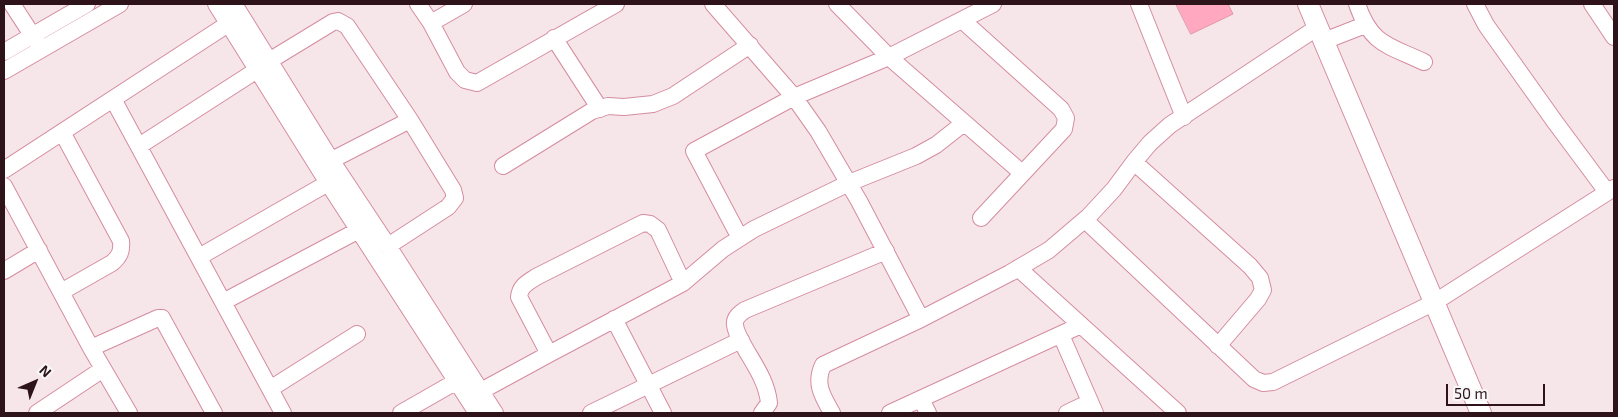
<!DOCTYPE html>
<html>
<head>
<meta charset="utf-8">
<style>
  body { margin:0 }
  #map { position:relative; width:1618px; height:417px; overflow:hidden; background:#f6e6e9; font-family:"Exo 2",sans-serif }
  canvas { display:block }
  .frame { position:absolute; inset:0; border:5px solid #2e131b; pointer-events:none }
  .north { position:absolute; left:10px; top:357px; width:50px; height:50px; -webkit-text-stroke:4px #f8f8f8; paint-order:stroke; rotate:44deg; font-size:14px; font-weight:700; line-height:20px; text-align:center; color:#2e131b }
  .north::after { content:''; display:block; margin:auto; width:18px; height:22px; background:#2e131b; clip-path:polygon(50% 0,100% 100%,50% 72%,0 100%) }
  .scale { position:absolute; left:1446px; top:384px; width:99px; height:22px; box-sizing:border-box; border:2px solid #2e131b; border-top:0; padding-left:6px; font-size:15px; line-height:18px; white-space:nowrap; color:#2e131b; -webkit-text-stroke:4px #f8f8f8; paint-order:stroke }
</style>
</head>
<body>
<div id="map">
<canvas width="1618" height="417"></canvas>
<div class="frame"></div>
<div class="north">N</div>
<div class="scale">50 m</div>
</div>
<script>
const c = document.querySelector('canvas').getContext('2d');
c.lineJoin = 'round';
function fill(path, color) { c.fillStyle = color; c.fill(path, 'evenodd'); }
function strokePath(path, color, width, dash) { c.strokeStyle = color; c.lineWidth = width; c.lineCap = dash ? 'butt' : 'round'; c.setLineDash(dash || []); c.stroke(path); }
const building = new Path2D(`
  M1176,4H1228L1233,14L1191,34Z`);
const minor = new Path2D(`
  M12,4L38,44
  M216,4L328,183L477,413
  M234,4L331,160L388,246L495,413
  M418,4L431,23L457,72L465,80L477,83L616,4
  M713,4L794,97L818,131L859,201L921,319
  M837,4L889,57L1022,173
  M1139,4L1184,117
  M1357,4C1371,45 1388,45 1424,62
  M1475,4L1486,25L1555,122L1607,192
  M1592,4L1614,37
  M962,20L1061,109L1066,118L1064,129L981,218
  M431,23L464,4
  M554,38L600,109
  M1324,41L1365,25
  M4,52L87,4
  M269,61L333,22L338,21L347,26L410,120L453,190L455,198L448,207L388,246
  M4,71L120,4
  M113,99L283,413
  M139,146L257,70
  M1134,162L1250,266L1260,278L1263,290L1258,299L1218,346
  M322,165L410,120
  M503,166L592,111L608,106L624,107L653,104L673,96L750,45
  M4,170L228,24
  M4,186L91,348L129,413
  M1085,220L1254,379L1263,383L1273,382L1435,302L1614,188
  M740,238L694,151L794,97L889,57L993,4
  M199,257L328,183
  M1018,268L1178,413
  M4,271L39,250
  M61,292L112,263C120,256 122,251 121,241L62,132
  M223,302L359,230
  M614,319L663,413
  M1061,335L1095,413
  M91,348L158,318H162L214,413
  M549,354L519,297C520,286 527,283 536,277L643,223L650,224L658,230L683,283
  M270,389L357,334
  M481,391L549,354L683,283L723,249L754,229L849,183L916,156L936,145L964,123
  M921,399L928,413
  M37,413L103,369
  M401,413L457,381
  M591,413L741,340
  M762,413L769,403C767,383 756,367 746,350C742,342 736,334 735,325C734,318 739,314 745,310L886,251
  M832,413C823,397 814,384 823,365L921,319L1010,273L1049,250L1089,216L1114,189L1134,162L1150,143L1170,125L1318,27
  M890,413L1081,325
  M1067,413L1090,402`);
const major = new Path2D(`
  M1308,4L1481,413`);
fill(building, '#ffa8bf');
strokePath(building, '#e096aa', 1);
strokePath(minor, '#d58ca0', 18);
strokePath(major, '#d58ca0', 22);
strokePath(minor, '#fff', 16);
strokePath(major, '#fff', 20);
</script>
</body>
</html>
